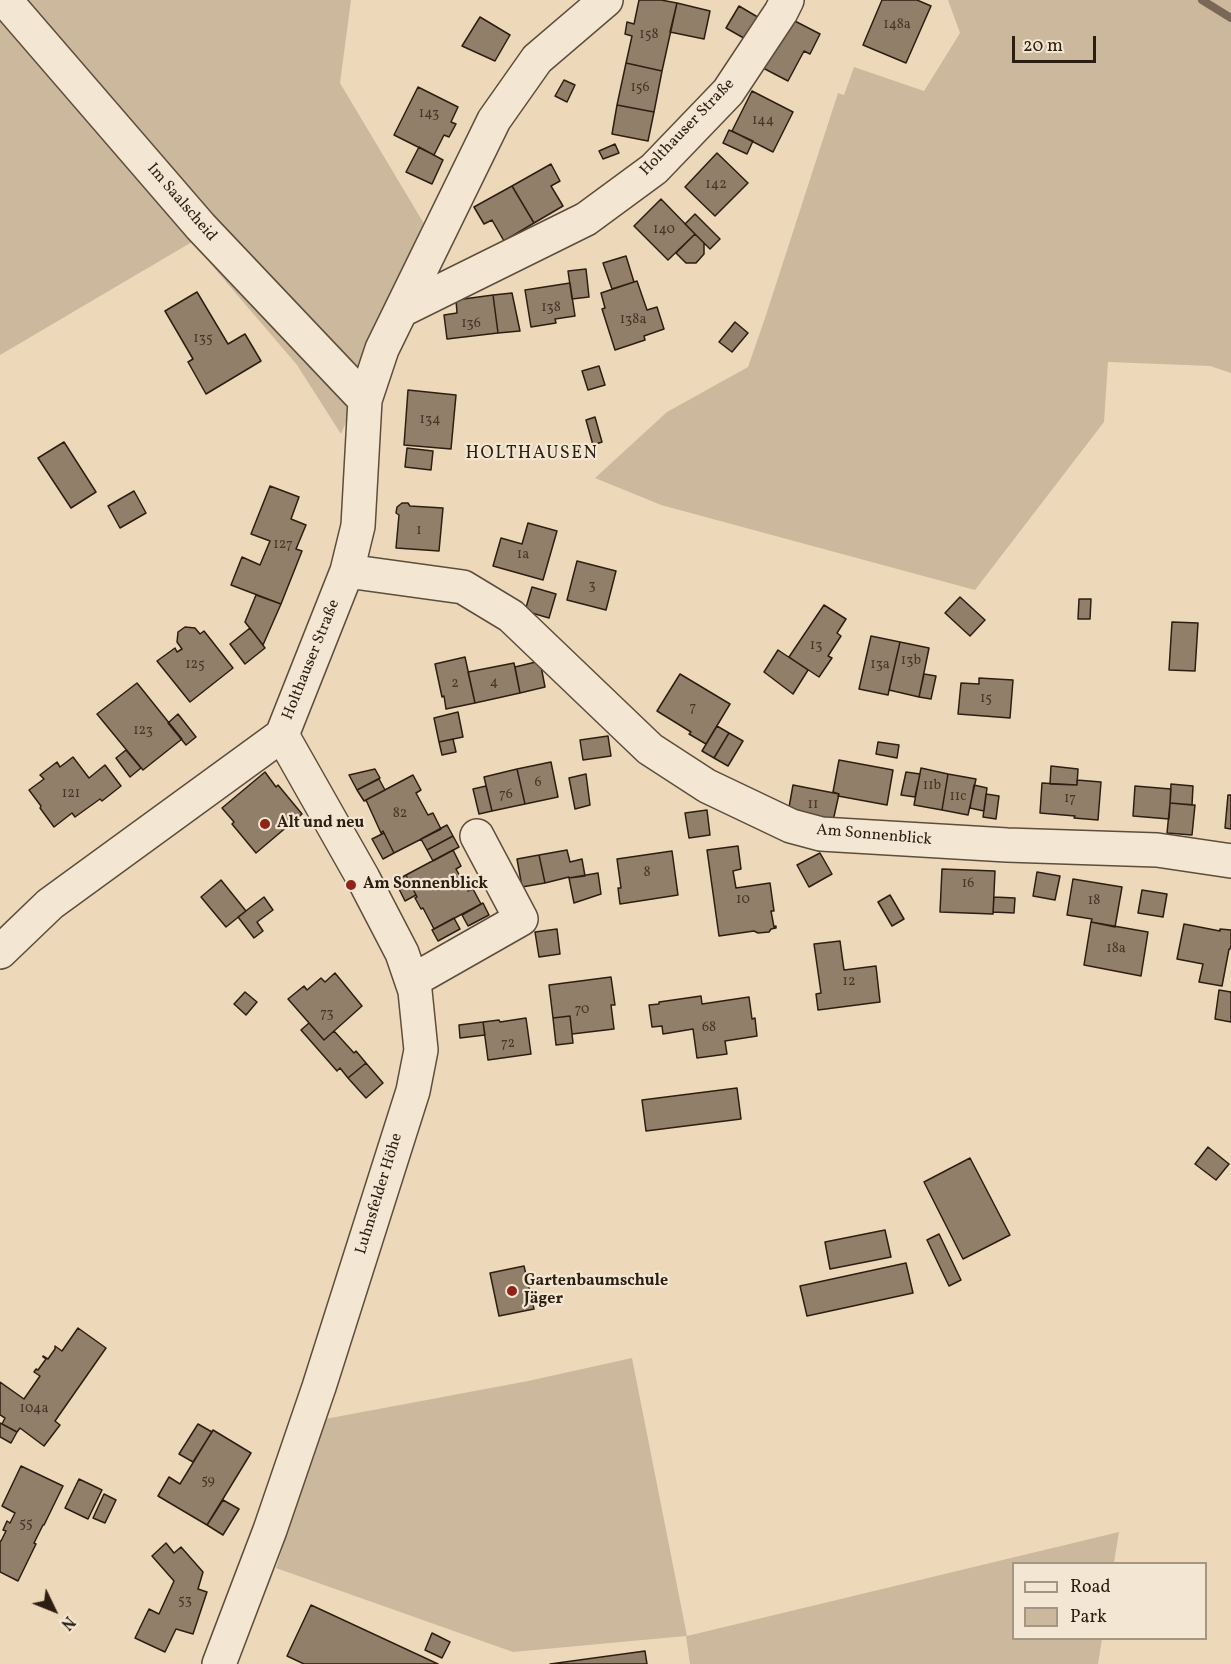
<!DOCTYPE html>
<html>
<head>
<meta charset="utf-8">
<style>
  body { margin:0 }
  #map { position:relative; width:1231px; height:1664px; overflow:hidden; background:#edd9ba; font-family:Vollkorn,serif }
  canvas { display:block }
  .legend { position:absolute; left:1012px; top:1562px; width:195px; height:78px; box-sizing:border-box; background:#f3e6d2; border:2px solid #a49685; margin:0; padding:8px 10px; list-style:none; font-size:18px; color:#2d1e12 }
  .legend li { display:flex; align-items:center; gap:12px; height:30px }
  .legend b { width:30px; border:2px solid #a49685 }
  .north { position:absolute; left:24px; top:1580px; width:60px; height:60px; -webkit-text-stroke:4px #f3e6d2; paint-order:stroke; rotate:133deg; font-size:16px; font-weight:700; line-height:24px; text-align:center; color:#2d1e12 }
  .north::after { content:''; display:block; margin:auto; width:21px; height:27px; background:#2d1e12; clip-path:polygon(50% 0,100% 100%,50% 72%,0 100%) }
  .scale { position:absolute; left:1012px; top:36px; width:84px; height:27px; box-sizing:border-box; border:3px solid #2d1e12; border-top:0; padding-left:8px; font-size:18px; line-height:21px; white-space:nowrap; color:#2d1e12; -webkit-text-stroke:4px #f3e6d2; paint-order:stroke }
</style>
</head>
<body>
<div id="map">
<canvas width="1231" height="1664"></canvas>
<ul class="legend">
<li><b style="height:8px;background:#f3e6d2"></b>Road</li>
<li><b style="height:16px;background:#ccb99d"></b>Park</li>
</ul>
<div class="north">N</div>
<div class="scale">20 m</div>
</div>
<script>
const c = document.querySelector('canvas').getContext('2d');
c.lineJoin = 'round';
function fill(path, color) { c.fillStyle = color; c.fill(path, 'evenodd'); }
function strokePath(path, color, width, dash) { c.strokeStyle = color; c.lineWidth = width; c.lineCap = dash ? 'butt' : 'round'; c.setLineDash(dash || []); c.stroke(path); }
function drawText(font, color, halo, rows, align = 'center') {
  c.font = font + ' Vollkorn,serif'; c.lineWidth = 4.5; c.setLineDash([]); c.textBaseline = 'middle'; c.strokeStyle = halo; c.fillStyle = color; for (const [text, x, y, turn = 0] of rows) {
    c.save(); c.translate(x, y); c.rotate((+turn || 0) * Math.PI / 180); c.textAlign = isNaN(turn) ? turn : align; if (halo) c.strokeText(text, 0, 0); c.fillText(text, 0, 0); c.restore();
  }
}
const green = new Path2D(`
  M0,0H351L340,83L426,227L341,434L297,365L192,242L0,355Z
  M948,0H1231V373L1210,366L1108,362L1104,422L975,590L661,505L595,478L667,412L748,367L765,318L838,93L844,95L854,67L924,91L960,33Z
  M632,1358L687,1636L1119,1532L1114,1563L1014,1564V1638L1102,1639L1098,1664H690L686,1636L513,1652L276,1568L325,1419L528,1381Z`);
const stream = new Path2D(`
  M1202,0L1231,18`);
const building = new Path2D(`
  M639,0H661L677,3L662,71L626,63L632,36L625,34L627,22L634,24Z
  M882,0H917L931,6L906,63L863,45Z
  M677,3L710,11L704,39L670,32Z
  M739,6L761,19L749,41L726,28Z
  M480,17L510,35L495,61L462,46Z
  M789,18L820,34L810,54L804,51L788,81L763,68Z
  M626,63L662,71L654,112L617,105Z
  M564,80L575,85L567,102L555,96Z
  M418,87L458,107L451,122L456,124L449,137L444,135L434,155L394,135Z
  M752,91L793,112L773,152L732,131Z
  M617,105L654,112L648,141L612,134Z
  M729,130L753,141L747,154L723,143Z
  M615,144L619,153L603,159L599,151Z
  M419,147L443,160L432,184L406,172Z
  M717,153L748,183L715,216L685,187Z
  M551,164L560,181L551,186L563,206L534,223L512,186Z
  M512,186L534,223L504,241L492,220L484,224L474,207Z
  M661,199L695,234L668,260L634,226Z
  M695,214L720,239L710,249L685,224Z
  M695,234L704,243V254L696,263H686L676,253Z
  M626,256L634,282L612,289L603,263Z
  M586,269L589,297L572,299L568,271Z
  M637,281L647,310L657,307L664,329L644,336L645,340L615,350L602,309L605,308L601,293Z
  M570,283L575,316L555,319L556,323L531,327L525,290Z
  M197,292L228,344L245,334L261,361L206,394L188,362L193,359L165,311Z
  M512,293L520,331L498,333L493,295Z
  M493,295L498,333L447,339L444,315L457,313L456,300Z
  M735,322L748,333L732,352L719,342Z
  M599,366L605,385L588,390L582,371Z
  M408,390L456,395L451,449L404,445Z
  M595,417L602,442L593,445L586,420Z
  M64,442L96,492L71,508L38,458Z
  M407,448L433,451L431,470L405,467Z
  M270,486L299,497L291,519L306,525L296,549L302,551L281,604L231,585L242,557L260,565L270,541L251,534Z
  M134,491L146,513L120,528L108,506Z
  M402,503H408L410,506L443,508L439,551L396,548L399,515L396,513L397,507Z
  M528,523L557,531L543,580L493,566L501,538L522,544Z
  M577,561L616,571L606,610L567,600Z
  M532,587L556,594L549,618L525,611Z
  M256,595L281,604L263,645L245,622Z
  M960,597L985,620L970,636L945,613Z
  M1079,599H1091L1090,619H1078Z
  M824,605L846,619L837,633L841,636L828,656L832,658L819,677L789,657Z
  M1172,622L1198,623L1195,671L1169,670Z
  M185,627L195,628L200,634L204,631L233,668L190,702L157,661L175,648L177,652L182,649L177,642L178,632Z
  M250,628L265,648L245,664L230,644Z
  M871,636L900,642L888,695L859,689Z
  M900,642L929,648L919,697L889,690Z
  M778,650L808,670L793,694L764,672Z
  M465,657L475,703L446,709L444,696L442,697L435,664Z
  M540,661L545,687L520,693L515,667Z
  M514,663L520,693L475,703L468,672Z
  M680,674L730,704L706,744L689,734L691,732L657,711Z
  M924,674L936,676L931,699L919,697Z
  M979,678L1013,680L1010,718L958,714L961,683L979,684Z
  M137,683L182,739L143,770L97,714Z
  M458,712L463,737L439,742L434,718Z
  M178,714L196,737L186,745L168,723Z
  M717,726L729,733L714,758L702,751Z
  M729,733L743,741L728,766L714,758Z
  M608,736L611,756L583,760L580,740Z
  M453,739L456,752L442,755L439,742Z
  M878,742L899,745L897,758L876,754Z
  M126,750L141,768L130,777L116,758Z
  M73,757L89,778L105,765L121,786L102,801L100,799L75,817L72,813L54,827L40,808L41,806L29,790L44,779L40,775L57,762L60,767Z
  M839,760L893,770L887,805L838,796L839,794L833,792Z
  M551,762L558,797L525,804L517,769Z
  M1051,766L1078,769L1077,785L1050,784Z
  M921,768L948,774L942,810L914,805Z
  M375,769L380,778L357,790L349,775Z
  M517,769L525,804L492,811L484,777Z
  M265,772L276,787L278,785L302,814L256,853L232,824L234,822L222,808Z
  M906,772L920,774L915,797L901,795Z
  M586,774L590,805L575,809L569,778Z
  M948,774L976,779L968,815L942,810Z
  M413,775L421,790L416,793L428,815L433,813L441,829L394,853L383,831L381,833L366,800Z
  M379,779L385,790L364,801L357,790Z
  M1077,780L1101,782L1098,820L1074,818L1075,816L1040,813L1042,783L1077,785Z
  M1171,784L1193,786L1192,805L1170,803Z
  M793,785L839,794L833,821L788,813Z
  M974,785L987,788L984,811L970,808Z
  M486,786L492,811L479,814L473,789Z
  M1135,786L1171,789L1169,819L1133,816Z
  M986,794L999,796L996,819L983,817Z
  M1228,795H1231V829L1225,828Z
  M1170,803L1195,805L1192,835L1167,833Z
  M707,810L710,835L689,838L685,813Z
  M447,825L453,836L427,850L421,839Z
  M384,833L394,853L383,859L372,839Z
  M453,836L459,847L433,861L427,850Z
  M738,846L741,869L733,871L736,888L770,883L774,911H771L774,927L776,926V928L771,929L769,932L758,933L754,931L719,936L707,850Z
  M453,850L461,866L456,869L468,891L473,889L481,904L434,929L423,908L421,909L415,898L417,897L406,875Z
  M567,850L570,862L582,859L585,876L569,878V877L545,883L539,855Z
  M672,851L678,895L620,904L618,888H621L617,859Z
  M820,853L832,874L809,887L797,865Z
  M539,855L545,883L522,887L517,859Z
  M942,869L995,871L993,914L940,912Z
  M1037,872L1060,876L1055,900L1033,896Z
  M598,873L601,894L574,903L569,878Z
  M406,875L416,895L405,901L395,881Z
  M1073,879L1122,887L1115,927L1091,922L1092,919L1067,915Z
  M221,880L246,911L226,927L201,897Z
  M1142,890L1167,894L1163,917L1138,913Z
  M890,895L904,919L892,926L878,902Z
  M264,897L273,910L257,922L263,931L254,938L238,917Z
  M994,897L1015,898L1014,913L993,912Z
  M483,903L489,915L468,926L462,915Z
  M454,918L460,929L438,941L432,930Z
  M1091,922L1148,932L1141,976L1084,965Z
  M1184,924L1220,931V929L1231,930V946L1230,949H1229L1222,986L1199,982L1203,964L1177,959Z
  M557,929L560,954L539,957L535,932Z
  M840,941L844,970L876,966L880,1002L818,1010L816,994L821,993L814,944Z
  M335,973L362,1006L324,1040L288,999L304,986L307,990L321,978L325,982Z
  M611,977L615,1005H611L614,1029L572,1034L570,1016L553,1018L549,985Z
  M1219,990L1231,992V1022L1215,1019Z
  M245,992L257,1002L246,1015L234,1004Z
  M701,996L702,1004L749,997L752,1019L755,1018L757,1036L725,1041L727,1054L697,1058L693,1029L663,1034L662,1026L652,1027L649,1005L659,1004V1002Z
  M570,1016L573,1043L556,1045L553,1018Z
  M526,1018L531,1054L488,1060L483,1022L499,1020L500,1022Z
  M483,1022L485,1035L460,1038L459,1025Z
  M309,1023L324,1040L334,1031L354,1053L356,1051L366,1063L348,1078L340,1068L337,1071L301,1030Z
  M366,1063L383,1083L366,1098L348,1078Z
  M737,1088L741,1119L646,1131L642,1100Z
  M1208,1147L1229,1164L1216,1180L1195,1164Z
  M970,1158L1010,1235L963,1259L924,1182Z
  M885,1230L891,1257L830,1269L825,1242Z
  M939,1234L961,1280L949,1286L927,1240Z
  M906,1263L913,1293L807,1316L800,1286Z
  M524,1266L534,1309L499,1316L490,1273Z
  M78,1328L106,1348L55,1421L60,1425L44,1446L20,1428L17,1432L2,1424L5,1418L0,1415V1382L24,1399L40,1376L34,1372L36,1369L38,1370L46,1359L43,1357V1356L48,1359L55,1349V1346L62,1351Z
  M0,1423L17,1432L11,1443L0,1437Z
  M198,1424L212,1432L193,1462L179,1454Z
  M213,1430L251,1453L207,1525L158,1496L169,1477L180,1484Z
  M21,1466L63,1486L44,1525H43L34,1543L36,1544L18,1581L0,1572V1541H1L6,1531L3,1530L7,1521L10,1523L15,1513L2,1506Z
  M79,1479L102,1490L88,1519L65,1508Z
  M104,1494L116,1500L105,1523L93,1518Z
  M223,1500L239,1509L223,1535L207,1525Z
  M166,1543L174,1553L181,1547L203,1572L198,1589L207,1592L193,1634L176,1629L165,1652L135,1638L149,1609L159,1614L174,1581L152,1556Z
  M311,1605L438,1664H304L287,1656Z
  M432,1633L450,1642L442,1658L425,1650Z
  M645,1651L647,1664H550Z`);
const minor = new Path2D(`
  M5,0L201,227L365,400
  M402,310L586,219L654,169L728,92L781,12L787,0
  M347,571L463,587L511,616L650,749L707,786L791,826L821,834L1007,845L1157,850L1231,861
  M0,952L50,904L282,735L347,571L358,526L365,400L382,349L494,120L537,59L606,0
  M412,981L521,919L477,836
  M219,1664L270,1530L319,1387L413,1091L421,1050L415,991L402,953L363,878L282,735`);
const markers = [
  [265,824,6,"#8f2418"],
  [351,885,6,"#8f2418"],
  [512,1291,6,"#8f2418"]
];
const numberNames = [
  ["148a",897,25],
  ["158",649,35],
  ["156",640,88],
  ["143",429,114],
  ["144",763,121],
  ["142",716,185],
  ["140",664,230],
  ["138",551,308],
  ["138a",633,320],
  ["136",471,324],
  ["135",203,339],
  ["134",430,420],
  ["1",419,531],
  ["127",283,545],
  ["1a",523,555],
  ["3",592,586],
  ["13",816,646],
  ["13b",911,661],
  ["125",195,665],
  ["13a",880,665],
  ["4",494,683],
  ["2",455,684],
  ["15",986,699],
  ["7",693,708],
  ["123",143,731],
  ["6",538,783],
  ["11b",932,786],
  ["121",71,794],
  ["76",506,795],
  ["11c",958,797],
  ["17",1070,799],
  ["11",813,805],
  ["82",400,814],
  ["8",647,873],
  ["16",968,884],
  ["10",743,900],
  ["18",1094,901],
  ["18a",1116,949],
  ["12",849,982],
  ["70",582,1010],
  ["73",327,1014],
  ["68",709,1028],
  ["72",508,1044],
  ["104a",34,1409],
  ["59",208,1481],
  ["55",26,1524],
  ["53",185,1601]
];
const streetNames = [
  ["Holthauser Straße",688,128,-46],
  ["Im Saalscheid",181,203,49],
  ["Holthauser Straße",312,660,-68],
  ["Am Sonnenblick",874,836,5],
  ["Luhnsfelder Höhe",380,1194,-73]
];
const poiNames = [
  ["Alt und neu",277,824],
  ["Am Sonnenblick",363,885],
  ["Gartenbaumschule",524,1282],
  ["Jäger",524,1300]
];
const neighbourhoodNames = [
  ["HOLTHAUSEN",532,455]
];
fill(green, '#ccb99d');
strokePath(stream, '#796855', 8);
fill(building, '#917f69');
strokePath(building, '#2d1e12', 1.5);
strokePath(minor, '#5d4d3c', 36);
strokePath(minor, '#f3e6d2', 33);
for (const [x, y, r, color] of markers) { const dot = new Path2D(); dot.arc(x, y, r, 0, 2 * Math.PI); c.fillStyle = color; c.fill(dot); strokePath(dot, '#f3e6d2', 2); }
drawText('14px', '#463628', null, numberNames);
drawText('16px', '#2d1e12', '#f3e6d2', streetNames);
drawText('bold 16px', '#2d1e12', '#f3e6d2', poiNames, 'left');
c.letterSpacing = '1.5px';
drawText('18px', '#2d1e12', '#f3e6d2', neighbourhoodNames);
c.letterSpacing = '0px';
</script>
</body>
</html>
